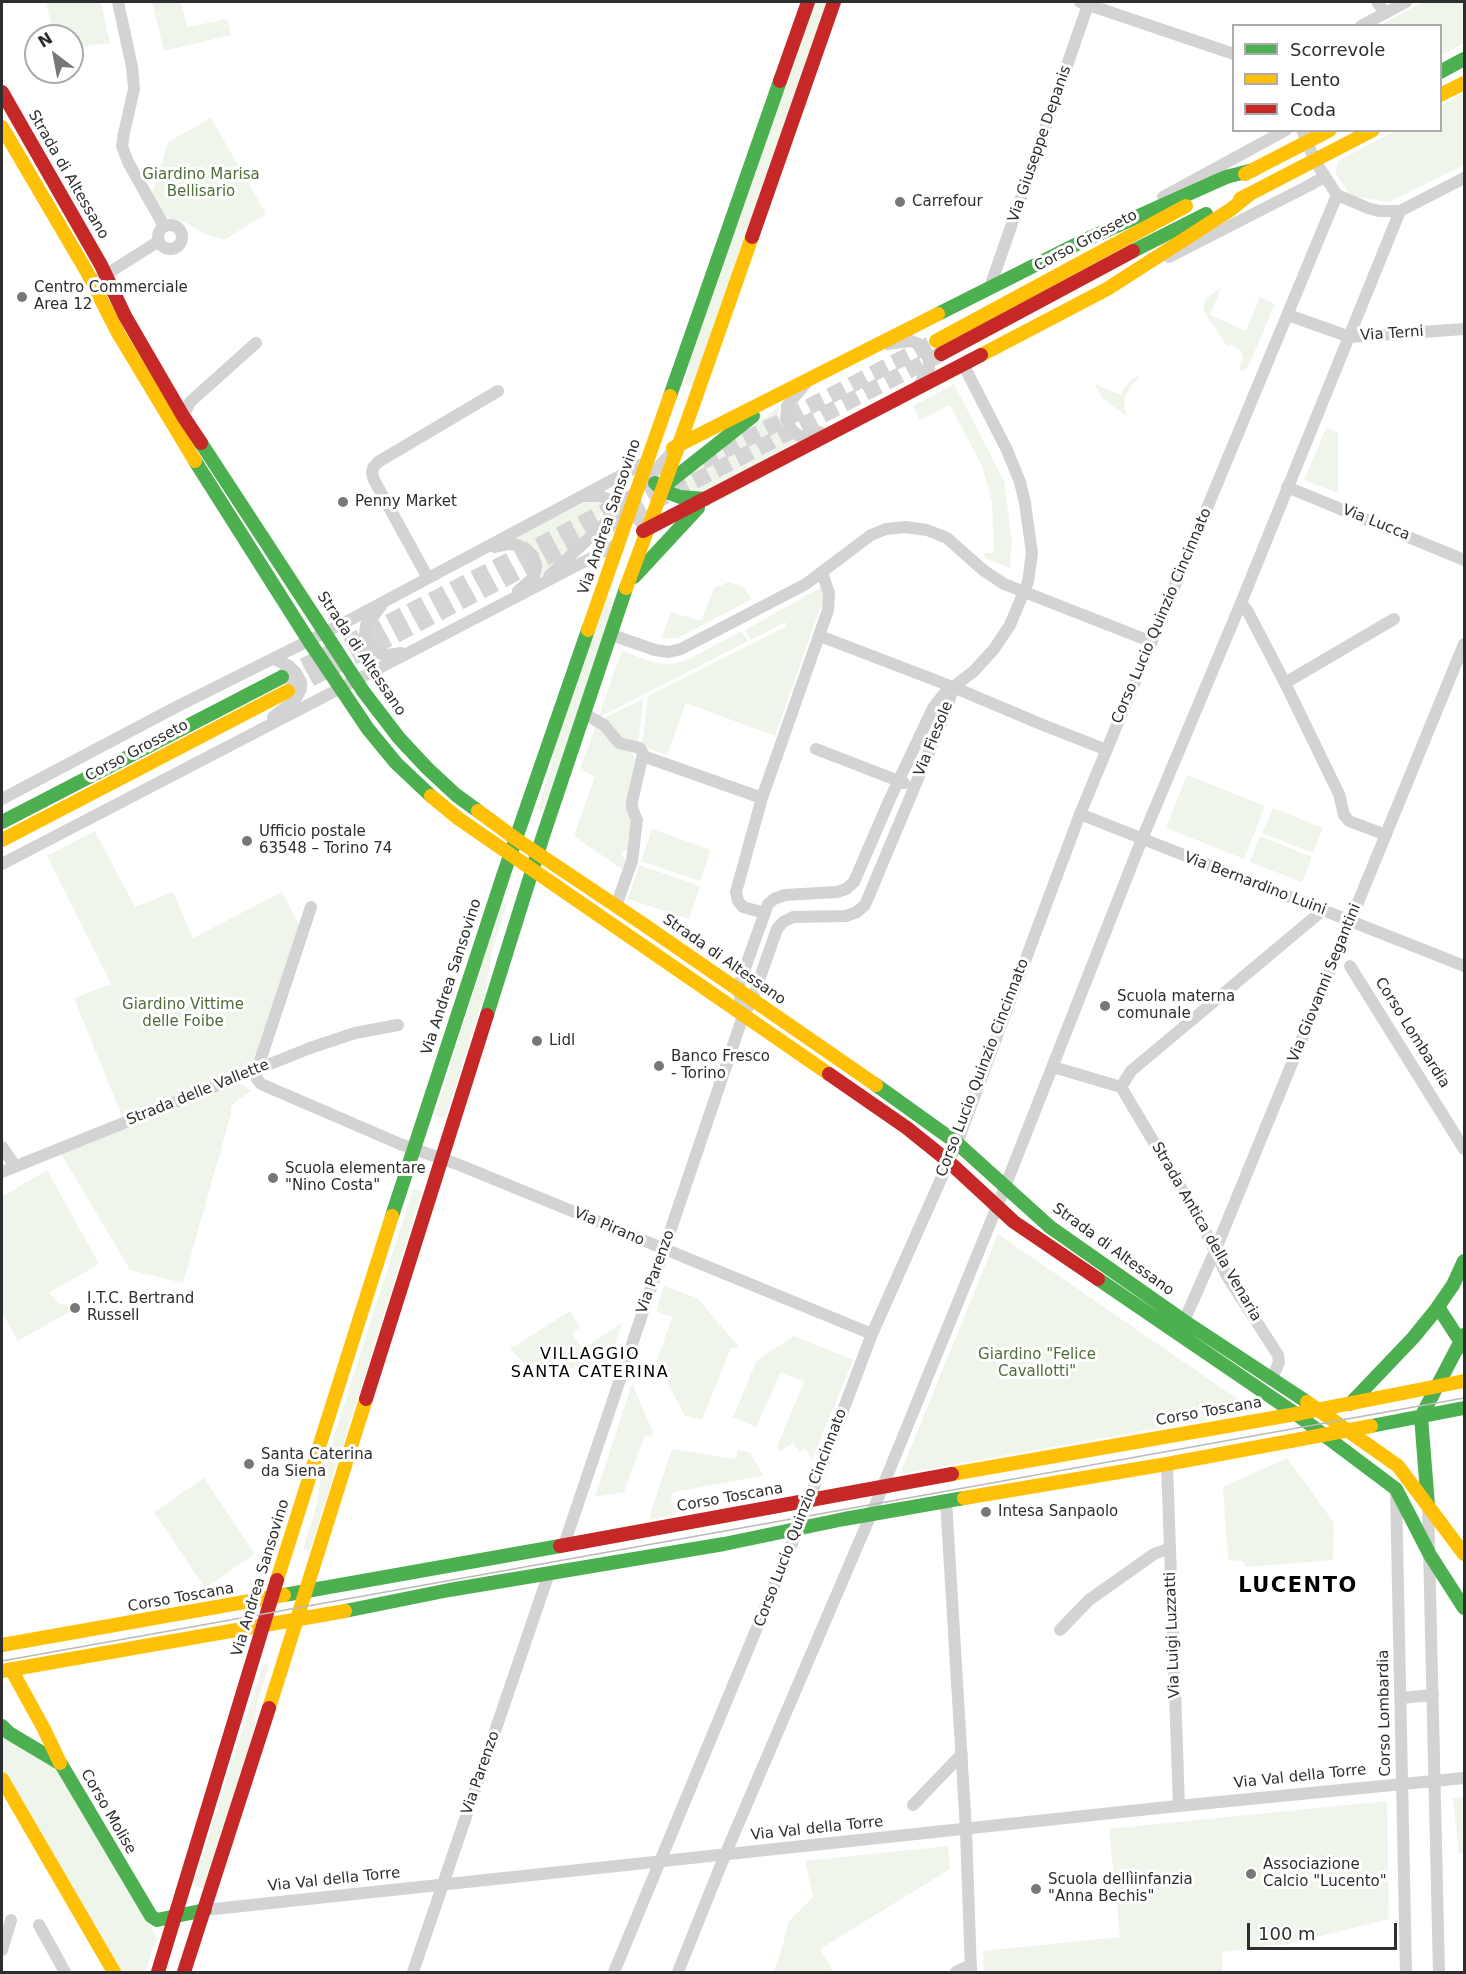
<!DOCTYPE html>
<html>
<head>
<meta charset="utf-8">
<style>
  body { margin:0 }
  #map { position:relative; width:1466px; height:1974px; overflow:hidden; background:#fff; font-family:"DejaVu Sans",sans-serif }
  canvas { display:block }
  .frame { position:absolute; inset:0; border:3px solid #2e2e2e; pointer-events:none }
  .legend { position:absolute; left:1232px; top:24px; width:210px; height:108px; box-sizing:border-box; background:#fff; border:2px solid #ababab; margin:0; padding:8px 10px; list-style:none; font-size:18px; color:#2e2e2e }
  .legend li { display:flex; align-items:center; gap:12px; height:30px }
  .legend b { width:30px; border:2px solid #ababab }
  .north { position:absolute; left:24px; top:24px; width:60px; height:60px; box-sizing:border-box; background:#fff; border:2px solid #ababab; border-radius:50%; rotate:328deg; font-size:16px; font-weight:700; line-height:24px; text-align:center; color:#2e2e2e }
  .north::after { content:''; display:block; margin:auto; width:21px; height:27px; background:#777; clip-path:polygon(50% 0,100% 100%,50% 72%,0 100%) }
  .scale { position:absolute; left:1247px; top:1923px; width:150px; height:27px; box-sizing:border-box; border:3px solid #2e2e2e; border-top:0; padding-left:8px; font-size:18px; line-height:21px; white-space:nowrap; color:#2e2e2e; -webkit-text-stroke:4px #fff; paint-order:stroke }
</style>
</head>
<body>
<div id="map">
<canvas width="1466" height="1974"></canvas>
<div class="frame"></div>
<ul class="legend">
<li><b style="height:8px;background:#4caf50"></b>Scorrevole</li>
<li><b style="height:8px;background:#ffc107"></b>Lento</li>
<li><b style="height:8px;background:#c62828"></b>Coda</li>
</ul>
<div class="north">N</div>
<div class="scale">100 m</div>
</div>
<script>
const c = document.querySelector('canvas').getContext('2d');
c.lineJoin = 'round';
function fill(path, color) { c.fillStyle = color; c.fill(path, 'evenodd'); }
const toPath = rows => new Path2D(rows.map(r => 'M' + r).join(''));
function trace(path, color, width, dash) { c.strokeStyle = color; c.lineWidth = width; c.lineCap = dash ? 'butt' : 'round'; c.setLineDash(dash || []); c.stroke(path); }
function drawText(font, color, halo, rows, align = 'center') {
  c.font = font + ' "DejaVu Sans",sans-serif'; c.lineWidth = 6; c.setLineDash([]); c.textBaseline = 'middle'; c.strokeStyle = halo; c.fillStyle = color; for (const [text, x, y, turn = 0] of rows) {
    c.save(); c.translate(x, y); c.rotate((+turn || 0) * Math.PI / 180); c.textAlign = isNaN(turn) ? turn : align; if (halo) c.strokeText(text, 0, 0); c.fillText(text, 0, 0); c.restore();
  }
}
fill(toPath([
  [46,2,101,2,110,43,72,48,72,36,67,36,65,28,53,31],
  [152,2,181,2,187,27,227,19,231,35,164,51],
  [814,2,827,2,692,387,685,384,690,356],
  [1422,2,1464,2,1464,43,1441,56,1440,26,1381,25],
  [1464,93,1464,165,1389,202,1351,196,1335,173,1338,161,1395,131,1440,130,1441,106],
  [211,118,266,214,224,240,207,235,184,222,165,217,152,194,168,142],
  [1222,286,1210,315,1246,331,1260,297,1275,304,1248,367,1242,371,1239,367,1243,360,1241,351,1232,345,1227,346,1207,317,1203,308,1205,300],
  [1138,375,1140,378,1132,384,1124,400,1125,410,1129,418,1102,398,1095,384,1121,395,1125,386,1126,387,1129,382],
  [954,384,1004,481,1012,542,1010,568,985,558,984,553,994,553,992,502,982,466,950,405,920,420,913,406],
  [780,406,778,415,780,423,787,434,797,441,708,493,688,493,681,489,686,475],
  [1326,428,1338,432,1338,493,1304,480],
  [596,501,604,504,598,522,539,578,530,545,524,541,514,538,583,503],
  [729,582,743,587,752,599,678,638,661,639,671,612,701,621,714,588],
  [823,586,824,597,821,606,775,736,686,703,667,755,642,746,648,696,787,626,785,622,751,640,745,630],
  [606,596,612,597,609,621,543,811,537,809,550,771,554,745],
  [742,631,748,641,598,718,622,650,643,659,658,663,672,664,687,660],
  [643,699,638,746,621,741,602,719],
  [596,724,631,751,636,762,636,768,628,792,633,829,628,838,628,849,622,852,622,855,628,866,626,872,574,836,595,776,580,770],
  [1187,775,1265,806,1244,859,1166,828],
  [1273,808,1323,828,1313,853,1262,833],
  [652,829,711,850,700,881,641,861],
  [95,831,135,907,173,892,193,938,282,892,299,924,255,1068,123,1119,74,998,111,984,47,856],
  [1260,836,1312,857,1302,882,1250,862],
  [639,865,700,886,689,919,628,899],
  [501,901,507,904,492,951,486,991,445,1119,435,1116],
  [239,1081,251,1091,235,1102,231,1108,231,1114,183,1283,130,1270,60,1152],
  [47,1170,99,1264,49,1293,60,1304,79,1306,18,1341,2,1313,2,1197],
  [413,1189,422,1192,310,1551,303,1549,316,1507,321,1477],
  [998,1234,1255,1411,900,1474],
  [664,1286,697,1298,739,1347,731,1348,702,1420,685,1416,661,1371,653,1372,672,1317,656,1311],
  [570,1311,580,1327,572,1334,582,1349,622,1323,609,1361,536,1375,510,1349],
  [794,1336,853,1360,812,1460,805,1448,799,1452,793,1443,780,1451,777,1447,804,1382,781,1372,756,1427,733,1417,757,1360],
  [632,1383,653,1432,652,1437,645,1435,624,1492,595,1497],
  [672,1449,736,1459,738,1450,750,1453,764,1476,673,1492,671,1499,677,1514,650,1520,651,1511],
  [1287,1458,1334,1523,1333,1560,1246,1567,1242,1561,1228,1560,1223,1487],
  [204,1478,255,1554,205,1588,154,1512],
  [263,1664,269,1665,256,1707,255,1727,205,1889,193,1886],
  [2,1735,57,1766,157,1937,145,1972,121,1972,2,1767],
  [1464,1797,1464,1853,1459,1854,1453,1798],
  [1387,1801,1389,1919,1289,1944,1222,1952,1223,1972,984,1972,983,1951,1120,1937,1109,1829],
  [948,1846,950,1869,820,1949,834,1972,773,1972,780,1955,789,1921,813,1897,805,1861]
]), '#f0f5eb');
trace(toPath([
  [702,462,936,341],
  [282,677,668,479],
  [289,690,941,354]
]), '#d5d5d5', 16, [16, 8]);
trace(toPath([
  [118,2,132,67,134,89,124,133,122,146,128,162,164,226],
  [1080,2,1234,54],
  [1377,2,1385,13],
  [1361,26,1406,2],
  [1302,130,1315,161,1337,195,1368,208,1379,211,1400,211,1464,178],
  [1163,197,1286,130],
  '158 237a12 12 0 1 1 24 0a12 12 0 1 1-24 0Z',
  [1169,257,1310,185,1324,177],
  [99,279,159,241],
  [990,287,1089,2],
  [1288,315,1350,337,1464,329],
  [887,344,911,341,919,344,924,349,929,360,929,368,918,387],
  [806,383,787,406,786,419,792,430,799,436,807,436,820,432],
  [179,420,183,416,190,402,256,343],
  [1287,487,1464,560],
  [583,496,600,496,613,501,636,517,647,529],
  [495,547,508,544,518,545,526,549,533,556,536,565,535,572,533,578,518,591],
  [549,576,622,507,672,452],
  [428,578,374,480,372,473,373,468,378,462,498,391],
  [1241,603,1247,610,1285,683,1339,794,1344,815,1349,821,1386,835],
  [381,606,366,625,365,634,367,642,372,650,377,653,388,655,401,653],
  [612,635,655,650,669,652,681,649,806,584,871,535,886,529,905,527,927,530,947,538,983,570,1004,584,1152,642],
  [820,636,953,687,1043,725,1107,750],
  [1285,683,1394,619],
  [585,714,604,725,619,743,640,748,643,754,632,802,632,808,637,820,632,861,616,906],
  [273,717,295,700,301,689,301,682,296,673,289,666,274,659],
  [816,749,904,783],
  [643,756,762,798],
  [2,799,176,707,344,623,646,462],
  [1080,814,1464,966],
  [2,864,618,544],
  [311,907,257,1070,257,1079,261,1084,400,1144,457,1164,872,1334],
  [765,913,743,907,738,901,736,892,762,798,828,610,829,593,822,573],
  [1350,966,1464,1149],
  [743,1016,739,991,740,982,768,904,774,899,785,895,837,892,846,889,854,882,889,801,933,708,944,694,974,671,994,649,1010,625,1028,582,1032,553,1025,503,1020,482,1007,450,963,364],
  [1053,1067,1121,1087],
  [2,1147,15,1166],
  [2,1172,310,1048,355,1033,398,1025],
  [1184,1321,1215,1251,1464,644],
  [1272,1379,1279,1362,1278,1355,1227,1276,1200,1220,1121,1087,1131,1071,1323,910],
  [1167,1464,1179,1806],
  [1396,1491,1406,1972],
  [946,1501,966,1830,971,1972],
  [1428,1506,1439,1972],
  [564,1545,743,1016,752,1000,777,929,783,922,793,917,846,916,857,912,865,905,946,712,953,687],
  [1060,1630,1089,1600,1154,1554,1170,1548],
  [1401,1698,1433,1695],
  [913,1805,962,1754],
  [205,1910,1168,1807,1464,1778],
  [39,1925,65,1972],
  [2,1950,11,1920],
  [413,1972,549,1573],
  [614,1972,798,1529,872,1334,957,1143,1080,814,1337,195],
  [678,1972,725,1855,878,1498,1005,1187,1142,839,1241,603,1400,211],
  [956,1972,971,1965]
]), '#d3d3d3', 12);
trace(toPath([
  [1440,72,1464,59],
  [1133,251,1206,214],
  [938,314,1083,241,1226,177,1253,170],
  [670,396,780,81],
  [201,443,363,691,399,738,427,768,456,795,478,811],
  [195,461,309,641,368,729,396,763,431,796],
  [655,483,664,491,680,497,705,499],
  [663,487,753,416],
  [634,577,698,508],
  [2,822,282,677],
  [487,1015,542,839,626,588],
  [876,1085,957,1143,1050,1227,1184,1321,1307,1402],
  [392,1216,504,873,588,630],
  [1098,1279,1296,1414,1396,1489,1430,1555,1464,1608],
  [1438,1307,1464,1347],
  [1350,1404,1413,1338,1435,1311,1453,1285,1464,1261],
  [1371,1426,1464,1408],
  [1428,1505,1421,1417,1464,1335],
  [284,1595,560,1546],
  [345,1611,449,1590,724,1544,844,1519,964,1498],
  [2,1726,9,1733,61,1764,151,1916,157,1920,205,1910]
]), '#4caf50', 14);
trace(toPath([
  [1440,95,1464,83],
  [2,127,87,272,118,333,195,461],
  [1245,174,1330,130],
  [1240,199,1373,130],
  [936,341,1186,206],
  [981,355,1107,289,1230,210,1250,194],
  [673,448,938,314],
  [626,588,686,425,752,237],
  [588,630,670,396],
  [431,796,459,819,829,1074],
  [478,811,516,839,643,924,876,1085],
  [2,840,288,691],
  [1307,1402,1398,1466,1464,1554],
  [952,1474,1296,1414,1464,1381],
  [964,1498,1167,1464,1371,1426],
  [277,1580,392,1216],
  [2,1645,284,1595],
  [11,1669,44,1729,60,1763],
  [2,1671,345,1611],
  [269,1708,366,1399],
  [2,1779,114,1972]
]), '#ffc107', 14);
trace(toPath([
  [780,81,808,2],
  [2,92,101,265,125,316,183,416,201,443],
  [752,237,834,2],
  [941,354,1133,251],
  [643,531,981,355],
  [829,1074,907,1128,948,1161,1014,1222,1098,1279],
  [366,1399,487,1015],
  [560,1546,952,1474],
  [158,1972,277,1580],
  [184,1972,269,1708]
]), '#c62828', 14);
trace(toPath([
  [2,1661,1464,1398]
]), '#bababa', 1.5);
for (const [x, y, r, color] of [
  [900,202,6,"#777"],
  [22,297,6,"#777"],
  [343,502,6,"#777"],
  [247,841,6,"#777"],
  [1105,1006,6,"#777"],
  [537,1041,6,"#777"],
  [659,1066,6,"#777"],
  [273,1178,6,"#777"],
  [75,1308,6,"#777"],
  [249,1464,6,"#777"],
  [986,1512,6,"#777"],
  [1251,1874,6,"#777"],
  [1036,1889,6,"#777"]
]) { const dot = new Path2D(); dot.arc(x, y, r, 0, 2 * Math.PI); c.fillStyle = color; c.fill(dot); trace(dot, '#fff', 2); }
drawText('15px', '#2e2e2e', '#fff', [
  ["Via Giuseppe Depanis",1040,144,-71],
  ["Strada di Altessano",68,175,60],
  ["Corso Grosseto",1086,241,-28],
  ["Via Terni",1392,334,-4],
  ["Via Andrea Sansovino",610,517,-71],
  ["Via Lucca",1376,523,22],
  ["Corso Lucio Quinzio Cincinnato",1162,616,-67],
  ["Strada di Altessano",361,654,56],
  ["Via Fiesole",934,739,-68],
  ["Corso Grosseto",137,751,-28],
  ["Via Bernardino Luini",1255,884,21],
  ["Strada di Altessano",724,960,35],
  ["Via Andrea Sansovino",452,977,-72],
  ["Via Giovanni Segantini",1325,983,-68],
  ["Corso Lombardia",1412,1033,58],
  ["Corso Lucio Quinzio Cincinnato",983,1068,-69],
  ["Strada delle Vallette",198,1093,-22],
  ["Via Pirano",609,1227,23],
  ["Strada Antica della Venaria",1206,1232,60],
  ["Strada di Altessano",1113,1250,36],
  ["Via Parenzo",656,1272,-71],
  ["Corso Toscana",1209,1412,-10],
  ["Corso Toscana",730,1498,-10],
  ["Corso Lucio Quinzio Cincinnato",801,1518,-69],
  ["Via Andrea Sansovino",261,1578,-73],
  ["Corso Toscana",181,1598,-10],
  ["Via Luigi Luzzatti",1173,1635,-92],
  ["Corso Lombardia",1385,1713,-91],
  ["Via Parenzo",481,1773,-71],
  ["Via Val della Torre",1300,1777,-6],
  ["Corso Molise",108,1812,60],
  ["Via Val della Torre",817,1829,-6],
  ["Via Val della Torre",334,1880,-6]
]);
drawText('15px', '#4f6c39', '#fff', [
  ["Giardino Marisa",201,175],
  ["Bellisario",201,192],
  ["Giardino Vittime",183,1005],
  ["delle Foibe",183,1022],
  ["Giardino \"Felice",1037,1355],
  ["Cavallotti\"",1037,1372]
]);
drawText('15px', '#2e2e2e', '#fff', [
  ["Carrefour",912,202],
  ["Centro Commerciale",34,288],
  ["Area 12",34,305],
  ["Penny Market",355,502],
  ["Ufficio postale",259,832],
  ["63548 – Torino 74",259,849],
  ["Scuola materna",1117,997],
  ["comunale",1117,1014],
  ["Lidl",549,1041],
  ["Banco Fresco",671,1057],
  ["- Torino",671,1074],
  ["Scuola elementare",285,1169],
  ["\"Nino Costa\"",285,1186],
  ["I.T.C. Bertrand",87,1299],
  ["Russell",87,1316],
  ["Santa Caterina",261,1455],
  ["da Siena",261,1472],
  ["Intesa Sanpaolo",998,1512],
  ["Associazione",1263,1865],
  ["Calcio \"Lucento\"",1263,1882],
  ["Scuola dellìinfanzia",1048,1880],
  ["\"Anna Bechis\"",1048,1897]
], 'left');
c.letterSpacing = '1.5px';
drawText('16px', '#000', '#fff', [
  ["VILLAGGIO",590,1355],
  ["SANTA CATERINA",590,1373]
]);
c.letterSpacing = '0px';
c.letterSpacing = '1.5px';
drawText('bold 21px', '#000', '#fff', [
  ["LUCENTO",1298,1587]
]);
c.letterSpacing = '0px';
</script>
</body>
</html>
